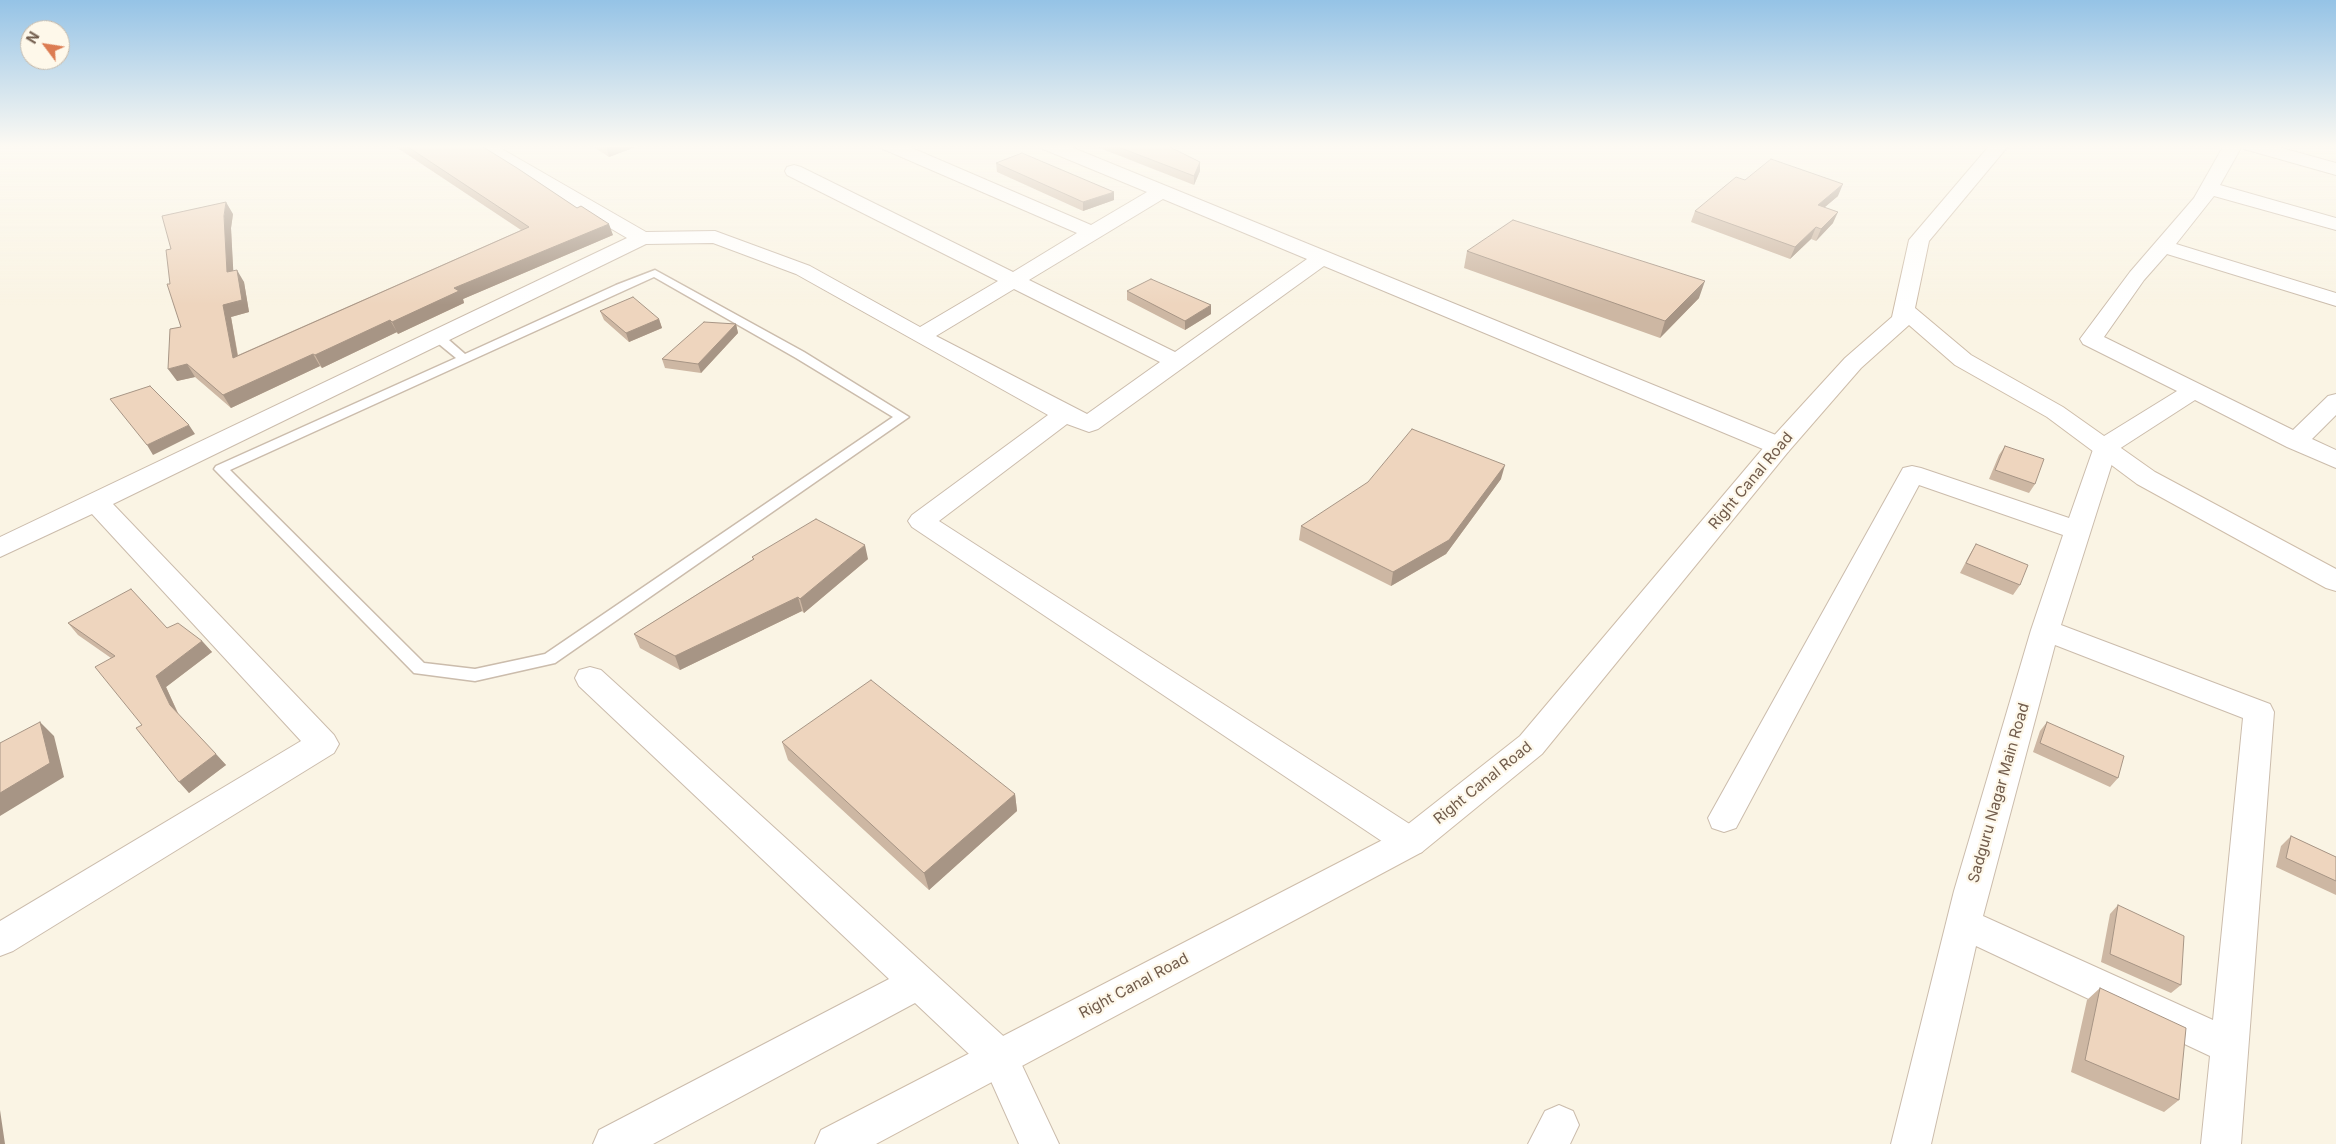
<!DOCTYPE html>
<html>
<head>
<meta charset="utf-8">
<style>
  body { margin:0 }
  #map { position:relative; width:2336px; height:1144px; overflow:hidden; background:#faf4e4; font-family:Inter,sans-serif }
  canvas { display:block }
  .north { position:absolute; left:20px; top:20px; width:50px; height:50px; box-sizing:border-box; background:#fef8ea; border:1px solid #c6baab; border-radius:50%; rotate:301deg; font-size:14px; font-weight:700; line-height:20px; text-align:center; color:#715c4c }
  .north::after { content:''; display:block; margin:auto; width:18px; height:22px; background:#dc7c52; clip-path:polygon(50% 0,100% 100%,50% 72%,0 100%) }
</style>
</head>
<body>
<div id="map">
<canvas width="2336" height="1144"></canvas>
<div class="north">N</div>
</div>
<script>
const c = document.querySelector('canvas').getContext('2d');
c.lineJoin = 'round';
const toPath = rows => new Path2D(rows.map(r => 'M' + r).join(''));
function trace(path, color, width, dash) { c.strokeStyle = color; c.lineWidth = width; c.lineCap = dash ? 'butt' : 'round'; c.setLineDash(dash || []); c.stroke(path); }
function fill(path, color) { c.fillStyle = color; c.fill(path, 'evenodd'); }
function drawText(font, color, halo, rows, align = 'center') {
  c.font = font + ' Inter,sans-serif'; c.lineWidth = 4.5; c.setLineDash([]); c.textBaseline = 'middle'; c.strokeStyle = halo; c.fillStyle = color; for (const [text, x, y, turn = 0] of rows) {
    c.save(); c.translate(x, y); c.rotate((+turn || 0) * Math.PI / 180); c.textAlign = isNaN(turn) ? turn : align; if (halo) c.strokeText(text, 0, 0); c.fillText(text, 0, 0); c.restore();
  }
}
const lane = toPath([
  [655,270,804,352,909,417,555,663,475,681,414,673,214,469,216,466,456,358,434,340,432,337,434,334,442,334,465,354,616,285,655,270],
  [654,277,796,358,893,417,545,654,475,669,424,663,230,470,654,277]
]);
const street = toPath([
  [472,145,495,145,646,232,715,231,810,266,920,327,998,281,787,175,785,171,787,167,794,165,801,167,1013,272,1077,233,883,149,880,145,905,145,1091,225,1147,192,1043,149,1040,145,1066,145,1788,440,1791,446,1788,452,1779,454,1770,452,1324,266,1098,429,1089,432,1067,424,939,521,1422,832,1427,842,1422,852,1410,856,1398,852,912,527,908,521,912,515,1048,415,796,274,713,243,646,244,113,504,334,735,339,744,334,753,13,951,0,956,0,921,301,741,92,514,0,557,0,537,627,238,475,149,472,145],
  [1163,199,1307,259,1175,352,1029,280,1163,199],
  [1014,289,1160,362,1087,414,936,336,1014,289],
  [2224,145,2271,145,2336,163,2336,175,2244,149,2242,146,2220,185,2336,218,2336,230,2214,196,2176,244,2336,293,2336,306,2167,254,2144,280,2104,337,2293,430,2328,396,2336,394,2336,415,2312,439,2336,450,2336,468,2287,447,2195,400,2116,451,2061,625,2270,704,2274,712,2241,1144,2201,1144,2210,1056,1976,946,1931,1144,1891,1144,1954,891,2031,630,2063,535,1919,485,1736,828,1724,832,1712,828,1708,818,1903,468,1912,466,1921,468,2069,518,2096,441,2177,391,2083,344,2080,339,2130,272,2194,198,2224,145],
  [2055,645,2243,718,2213,1020,1983,916,2055,645],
  [590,667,601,670,1012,1044,1059,1144,1019,1144,986,1070,915,1003,653,1144,593,1144,599,1130,889,979,579,686,575,678,579,670,590,667],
  [1559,1105,1573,1111,1579,1125,1570,1144,1528,1144,1545,1111,1559,1105]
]);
const secondary = toPath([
  [1990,145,2009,145,1929,241,1915,308,1971,355,2063,407,2155,472,2336,569,2336,591,2326,588,2137,484,2047,417,1955,365,1909,325,1861,368,1788,452,1542,754,1422,852,876,1144,815,1144,821,1130,1398,832,1520,736,1770,440,1845,358,1892,317,1909,240,1990,145]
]);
trace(lane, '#cbbcac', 3);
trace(street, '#cbbcac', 2);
trace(secondary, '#cebdaa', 2);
fill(lane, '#fff');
fill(street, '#fff');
fill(secondary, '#fff');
fill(toPath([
  [393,145,480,145,613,235,463,299,464,303,398,334,397,332,322,368,320,366,231,408,195,377,177,381,181,327,170,284,171,249,233,214,231,228,233,271,244,282,249,312,231,317,238,355,521,230],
  [591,145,641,145,609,157],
  [1092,145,1168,145,1167,146,1200,162,1200,171,1194,185],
  [996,163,1114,200,1083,211,997,172],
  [1838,196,1825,207,1833,223,1816,241,1811,239,1790,259,1691,222,1695,211],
  [1467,251,1699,298,1660,338,1464,268],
  [1127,291,1211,314,1185,330,1127,300],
  [600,311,659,319,662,328,629,342,604,320],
  [736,324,738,333,701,373,665,368,662,359],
  [2005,446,2035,484,2029,493,1989,479,1999,455],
  [1501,479,1446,554,1391,586,1299,540,1301,526],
  [1976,544,2020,585,2013,595,1960,573,1970,554],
  [752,557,868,559,804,613,802,611,680,670,640,648,634,634,753,559],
  [68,623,167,628,202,641,212,652,166,687,179,715,226,765,189,793,142,725,111,658,78,635],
  [2047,722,2118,778,2110,787,2033,752,2040,731],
  [782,742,1015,794,1017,811,929,890,788,760],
  [2291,836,2336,857,2336,895,2276,867,2281,846],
  [2118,905,2181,985,2171,993,2101,962,2110,914],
  [2100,988,2179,1100,2164,1112,2071,1072,2087,1000]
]), '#cdb7a3');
fill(toPath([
  [606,145,641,145,609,157],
  [1200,162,1200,171,1194,185,1194,176],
  [1843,184,1838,196,1813,217,1818,205],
  [1114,192,1114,200,1083,211,1083,202],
  [226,202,233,214,231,228,234,284,227,272,224,216],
  [1838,212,1833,223,1816,241,1821,229],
  [609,224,613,235,463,299,464,303,398,334,392,322,454,288],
  [1816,227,1811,239,1790,259,1795,247],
  [237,270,244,282,249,312,231,317,240,370,233,358,223,305],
  [1705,281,1699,298,1660,338,1665,321],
  [1211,305,1211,314,1185,330,1185,321],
  [659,319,662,328,629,342,626,333],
  [390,320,397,332,322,368,315,355],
  [736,324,738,333,701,373,698,364],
  [313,354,320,366,231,408,223,395],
  [187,364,195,377,177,381,168,369],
  [189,425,195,434,153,455,147,445],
  [1505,465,1501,479,1446,554,1391,586,1393,572],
  [865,545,868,559,804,613,800,599],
  [798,597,802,611,680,670,675,656],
  [202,641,212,652,166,687,179,716,170,705,156,676],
  [40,722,54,736,64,777,0,816,0,793],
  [216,754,226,765,189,793,179,782],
  [1015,794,1017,811,929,890,924,873],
  [0,1110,5,1144,0,1144]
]), '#a79585');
const building = toPath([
  [405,145,480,145,517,168,577,208,581,206,609,224,454,288,459,291,392,322,390,320,315,355,313,354,223,395,187,364,168,369,170,329,181,327,167,284,170,284,166,250,171,249,162,216,226,202,224,216,227,272,237,270,242,300,223,305,233,358,529,227,405,145],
  [1113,145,1166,145,1200,162,1194,176,1113,145],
  [1022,153,1114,192,1083,202,996,163,1022,153],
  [1771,159,1843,184,1818,205,1838,212,1821,229,1816,227,1795,247,1695,211,1736,177,1745,180,1771,159],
  [1513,220,1705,281,1665,321,1467,251,1513,220],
  [1151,279,1211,305,1185,321,1127,291,1151,279],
  [633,297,659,319,626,333,600,311,633,297],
  [704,322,736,324,698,364,662,359,704,322],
  [150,386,189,425,147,445,110,399,150,386],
  [1412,429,1505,465,1449,540,1393,572,1301,526,1368,482,1412,429],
  [2005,446,2044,459,2035,484,1995,470,2005,446],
  [816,519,865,545,800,599,798,597,675,656,634,634,754,559,752,557,816,519],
  [1976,544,2028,565,2020,585,1966,563,1976,544],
  [131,589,167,628,178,623,202,641,156,676,170,705,216,754,179,782,136,728,142,725,95,667,115,656,68,623,131,589],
  [871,680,1015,794,924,873,782,742,871,680],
  [40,722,50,763,0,793,0,743,40,722],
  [2047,722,2124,756,2118,778,2040,743,2047,722],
  [2291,836,2336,857,2336,881,2286,858,2291,836],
  [2118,905,2184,936,2181,985,2110,954,2118,905],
  [2100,988,2186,1028,2179,1100,2085,1060,2100,988]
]);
fill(building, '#eed5be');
trace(building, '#a79585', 1);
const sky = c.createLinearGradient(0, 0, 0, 305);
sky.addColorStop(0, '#95c3e6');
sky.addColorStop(0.48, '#fdfaf3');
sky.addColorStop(1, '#fdfaf300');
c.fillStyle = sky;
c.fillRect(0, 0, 2336, 305);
drawText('15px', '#715c4c', '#fef8ea', [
  ["Right Canal Road",1751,481,-50],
  ["Right Canal Road",1483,783,-39],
  ["Sadguru Nagar Main Road",1999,793,-74],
  ["Right Canal Road",1134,986,-28]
]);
</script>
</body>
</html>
